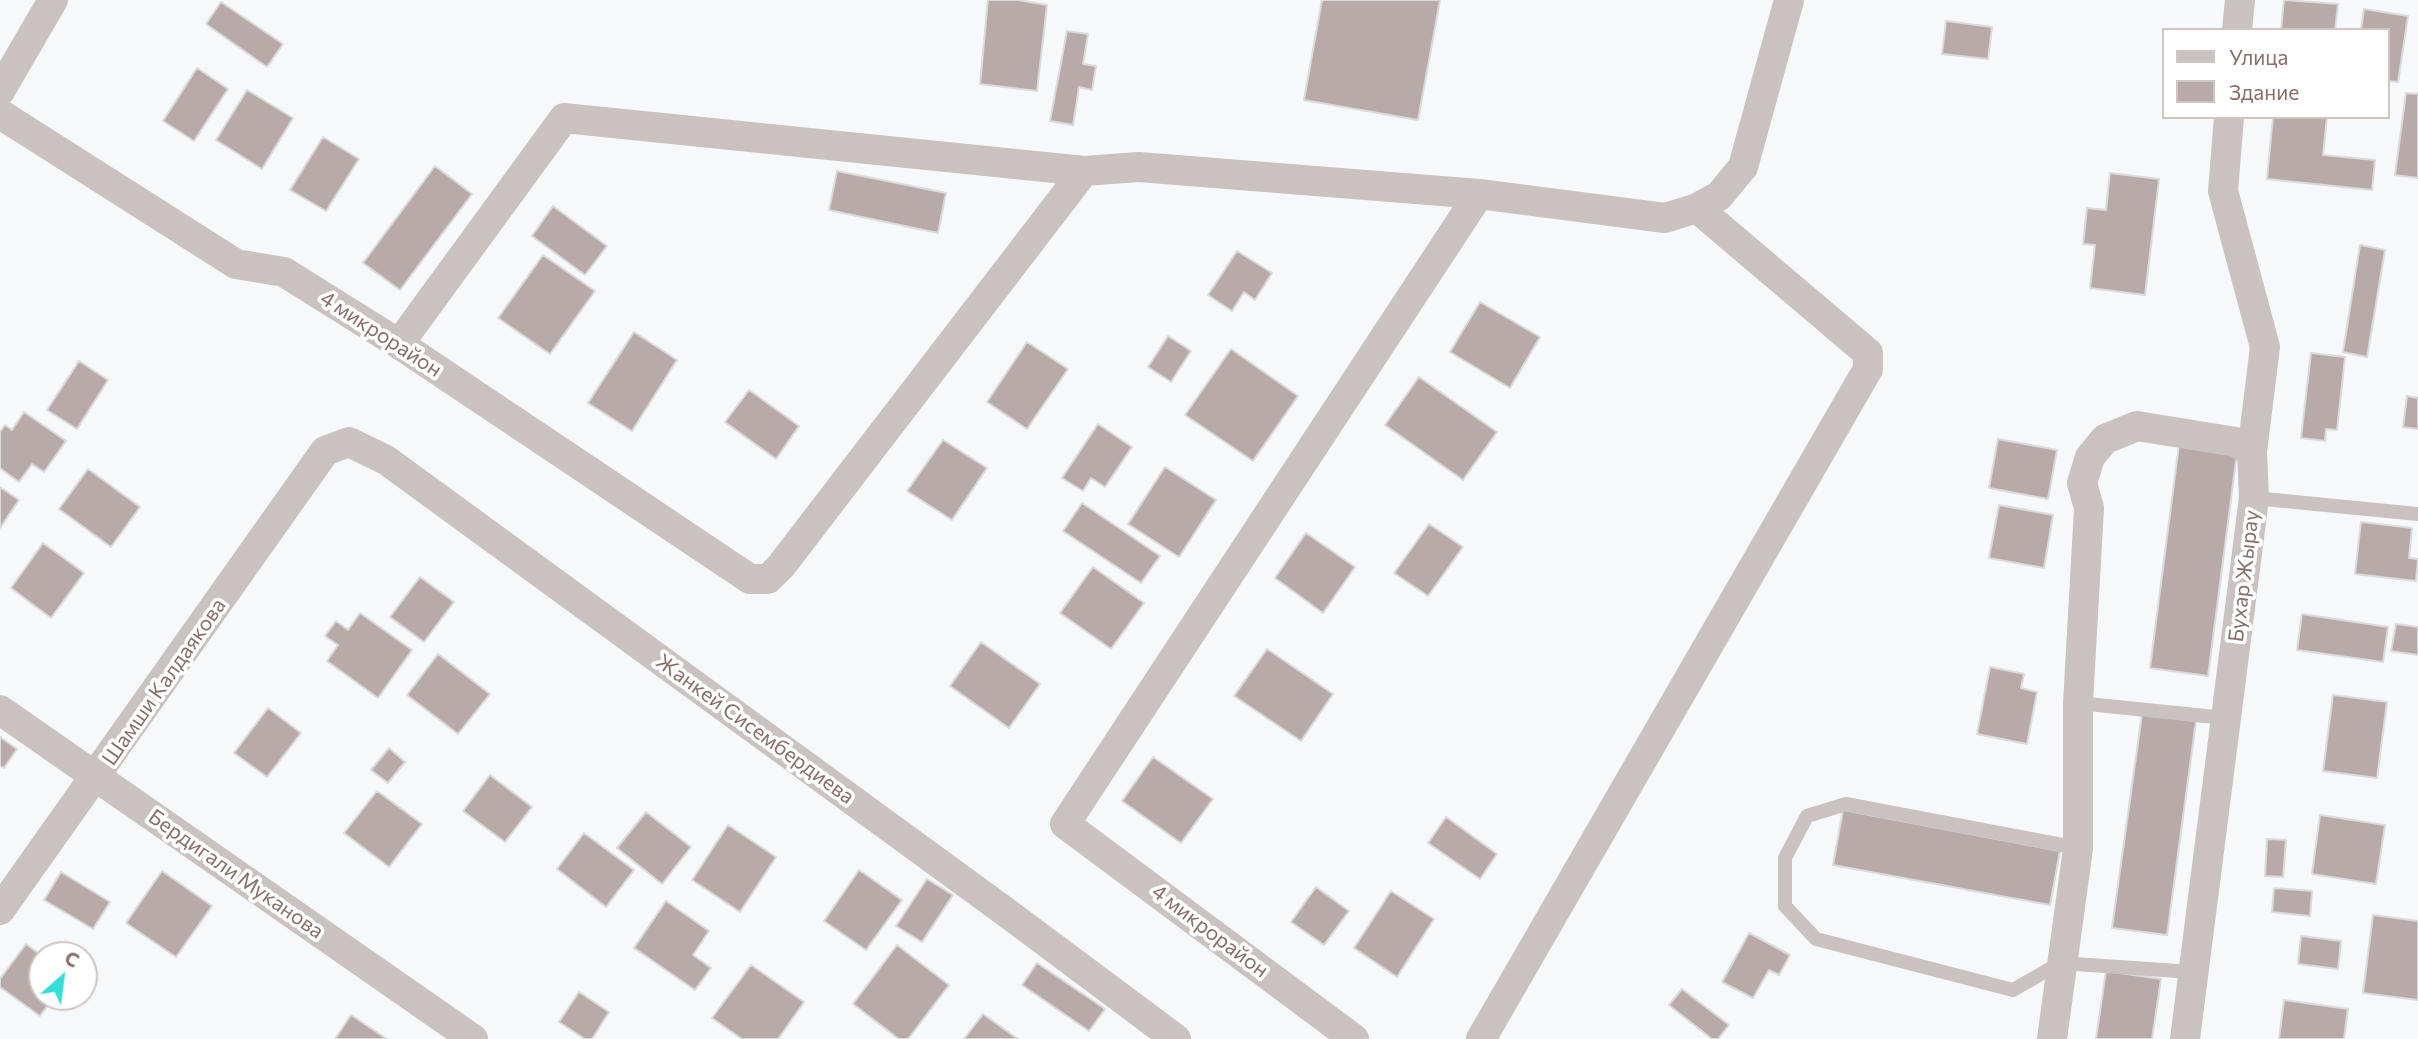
<!DOCTYPE html>
<html>
<head>
<meta charset="utf-8">
<style>
  body { margin:0 }
  #map { position:relative; width:2418px; height:1039px; overflow:hidden; background:#f7f8f9; font-family:Commissioner,sans-serif }
  canvas { display:block }
  .legend { position:absolute; left:2162px; top:28px; width:228px; height:91px; box-sizing:border-box; background:#fff; border:2px solid #cfc5c3; margin:0; padding:9px 12px; list-style:none; font-size:21px; color:#876f6a }
  .legend li { display:flex; align-items:center; gap:14px; height:35px }
  .legend b { width:35px; border:2px solid #cfc5c3 }
  .north { position:absolute; left:28px; top:941px; width:70px; height:70px; box-sizing:border-box; background:#fff; border:2px solid #cfc5c3; border-radius:50%; rotate:28deg; font-size:19px; font-weight:700; line-height:28px; text-align:center; color:#876f6a }
  .north::after { content:''; display:block; margin:auto; width:24px; height:32px; background:#33ded9; clip-path:polygon(50% 0,100% 100%,50% 72%,0 100%) }
</style>
</head>
<body>
<div id="map">
<canvas width="2418" height="1039"></canvas>
<ul class="legend">
<li><b style="height:9px;background:#c9c2c0"></b>Улица</li>
<li><b style="height:19px;background:#b7aaa8"></b>Здание</li>
</ul>
<div class="north">С</div>
</div>
<script>
const c = document.querySelector('canvas').getContext('2d');
c.lineJoin = 'round';
function fill(path, color) { c.fillStyle = color; c.fill(path, 'evenodd'); }
const toPath = rows => new Path2D(rows.map(r => 'M' + r).join(''));
function trace(path, color, width, dash) { c.strokeStyle = color; c.lineWidth = width; c.lineCap = dash ? 'butt' : 'round'; c.setLineDash(dash || []); c.stroke(path); }
function drawText(font, color, halo, rows, align = 'center') {
  c.font = font + ' Commissioner,sans-serif'; c.lineWidth = 7; c.setLineDash([]); c.textBaseline = 'middle'; c.strokeStyle = halo; c.fillStyle = color; for (const [text, x, y, turn = 0] of rows) {
    c.save(); c.translate(x, y); c.rotate((+turn || 0) * Math.PI / 180); c.textAlign = isNaN(turn) ? turn : align; if (halo) c.strokeText(text, 0, 0); c.fillText(text, 0, 0); c.restore();
  }
}
const building = toPath([
  [988,0,1018,0,1047,5,1037,91,980,84,988,0],
  [1322,0,1440,0,1418,120,1304,100,1322,0],
  [2284,0,2338,4,2335,30,2281,30,2284,0],
  [221,2,283,44,267,67,206,24,221,2],
  [2364,9,2408,16,2398,82,2388,81,2388,30,2361,30,2364,9],
  [1946,21,1992,27,1988,59,1942,54,1946,21],
  [1067,31,1088,34,1083,64,1096,66,1092,90,1079,87,1073,125,1050,121,1067,31],
  [197,68,228,89,194,141,163,121,197,68],
  [247,90,293,118,262,169,216,140,247,90],
  [2418,92,2418,178,2395,175,2406,93,2418,94,2418,92],
  [2273,117,2327,117,2323,155,2375,160,2372,190,2267,179,2273,117],
  [323,137,359,159,326,211,290,190,323,137],
  [435,166,472,194,400,290,363,263,435,166],
  [837,171,946,193,938,233,829,210,837,171],
  [2110,173,2159,179,2145,295,2090,288,2095,245,2083,244,2087,208,2106,210,2110,173],
  [553,206,607,246,585,275,532,236,553,206],
  [2360,245,2385,250,2367,357,2343,352,2360,245],
  [1237,251,1272,273,1255,300,1244,292,1232,311,1208,295,1237,251],
  [543,255,595,291,550,354,498,318,543,255],
  [1480,302,1540,337,1510,388,1450,352,1480,302],
  [634,332,677,360,632,431,588,403,634,332],
  [1168,336,1191,351,1171,382,1148,367,1168,336],
  [1027,342,1068,369,1027,429,987,402,1027,342],
  [1231,349,1298,396,1253,461,1185,415,1231,349],
  [2311,353,2345,357,2337,430,2326,429,2325,441,2301,438,2311,353],
  [79,361,108,380,77,429,47,410,79,361],
  [1419,377,1497,432,1463,480,1385,425,1419,377],
  [749,390,799,426,776,459,725,422,749,390],
  [2407,396,2418,398,2418,429,2403,427,2407,396],
  [24,412,66,441,44,472,32,464,19,482,0,468,0,432,5,425,12,430,24,412],
  [1098,424,1132,447,1105,487,1091,478,1083,491,1062,478,1098,424],
  [1998,439,2057,450,2048,499,1989,488,1998,439],
  [943,440,987,468,952,520,907,491,943,440],
  [2179,445,2237,453,2208,676,2150,668,2179,445],
  [1165,467,1216,500,1179,557,1128,524,1165,467],
  [88,469,140,507,111,547,59,509,88,469],
  [0,487,19,500,0,528,0,487],
  [1082,503,1160,556,1141,583,1063,531,1082,503],
  [1999,505,2053,515,2044,568,1989,558,1999,505],
  [2361,522,2412,528,2409,558,2418,559,2416,581,2355,574,2361,522],
  [1429,524,1463,547,1428,596,1394,573,1429,524],
  [1306,533,1355,567,1323,613,1275,578,1306,533],
  [43,543,84,573,51,618,11,588,43,543],
  [1093,567,1144,603,1111,649,1060,613,1093,567],
  [420,577,454,602,424,642,390,617,420,577],
  [360,613,412,650,378,698,327,661,338,645,325,636,336,621,348,630,360,613],
  [2302,614,2388,627,2383,662,2297,650,2302,614],
  [2396,624,2418,627,2418,655,2391,651,2396,624],
  [981,642,1040,684,1009,728,950,686,981,642],
  [1267,649,1333,694,1301,741,1234,696,1267,649],
  [438,654,490,694,458,734,407,695,438,654],
  [1990,667,2024,674,2021,688,2037,692,2027,744,1977,734,1990,667],
  [2333,695,2387,702,2377,778,2323,771,2333,695],
  [268,708,301,733,267,777,234,753,268,708],
  [2142,714,2196,721,2167,935,2112,928,2142,714],
  [0,737,17,749,4,768,0,766,0,737],
  [389,748,405,762,388,783,371,770,389,748],
  [1153,757,1213,799,1181,843,1122,801,1153,757],
  [490,775,532,807,505,842,463,811,490,775],
  [377,791,422,824,389,867,344,833,377,791],
  [1843,810,2060,851,2050,905,1833,865,1843,810],
  [646,812,691,847,662,884,617,848,646,812],
  [2320,815,2385,825,2376,884,2312,874,2320,815],
  [1446,817,1497,854,1480,879,1428,843,1446,817],
  [728,825,776,857,740,912,692,880,728,825],
  [584,833,634,870,606,907,557,869,584,833],
  [2267,839,2286,840,2283,877,2265,876,2267,839],
  [859,870,902,900,866,950,824,921,859,870],
  [162,871,212,906,176,957,126,923,162,871],
  [61,872,110,902,93,929,44,900,61,872],
  [927,879,953,895,922,942,896,926,927,879],
  [1316,887,1349,911,1324,945,1291,922,1316,887],
  [2274,888,2312,891,2310,916,2272,912,2274,888],
  [1391,891,1434,919,1397,977,1354,948,1391,891],
  [666,901,709,931,693,955,711,968,695,990,634,948,666,901],
  [2373,915,2418,921,2418,1000,2363,993,2373,915],
  [1749,933,1790,955,1779,975,1769,970,1753,998,1722,982,1749,933],
  [2301,936,2341,941,2338,969,2298,964,2301,936],
  [26,944,42,956,42,997,54,997,40,1016,0,987,0,979,26,944],
  [897,945,949,985,908,1039,899,1039,853,1004,897,945],
  [1037,963,1105,1009,1089,1031,1022,985,1037,963],
  [751,965,804,1002,778,1039,742,1039,712,1018,751,965],
  [2106,971,2161,979,2152,1039,2096,1039,2106,971],
  [1682,989,1729,1025,1718,1039,1712,1039,1669,1005,1682,989],
  [579,992,609,1012,592,1039,585,1039,559,1022,579,992],
  [2284,1000,2348,1009,2344,1039,2279,1039,2284,1000],
  [983,1014,1018,1039,964,1039,983,1014],
  [351,1015,387,1039,335,1039,351,1015]
]);
fill(building, '#b7aaa8');
trace(building, '#dadadb', 2);
trace(toPath([
  [2254,498,2418,514],
  [2078,703,2225,718],
  [2078,848,1846,804,1807,816,1785,858,1785,906,1816,939,2013,990,2060,963,2192,972]
]), '#c9c2c0', 14);
trace(toPath([
  [2237,30,2240,0],
  [0,91,53,0],
  [0,114,236,264,284,272,399,344,750,579,768,579,781,566,1084,171,1139,167,1479,194,1665,218,1697,208,1719,196,1743,167,1789,0],
  [399,344,564,118,1084,171],
  [0,710,473,1039],
  [0,910,325,451,349,442,386,460,1003,910,1176,1039],
  [1354,1039,1065,824,1479,194],
  [1481,1039,1868,369,1868,353,1697,208],
  [2052,1039,2078,848,2078,703,2089,508,2082,483,2090,457,2105,439,2137,426,2236,442,2252,452],
  [2185,1039,2254,498,2252,452,2265,347,2223,191,2229,117]
]), '#c9c2c0', 30);
drawText('21px', '#876f6a', '#fff', [
  ["4 микрорайон",381,334,33],
  ["Бухар Жырау",2244,576,-83],
  ["Шамши Калдаякова",164,682,-55],
  ["Жанкей Сисембердиева",755,729,36],
  ["Бердигали Муканова",236,874,35],
  ["4 микрорайон",1210,931,37]
]);
</script>
</body>
</html>
